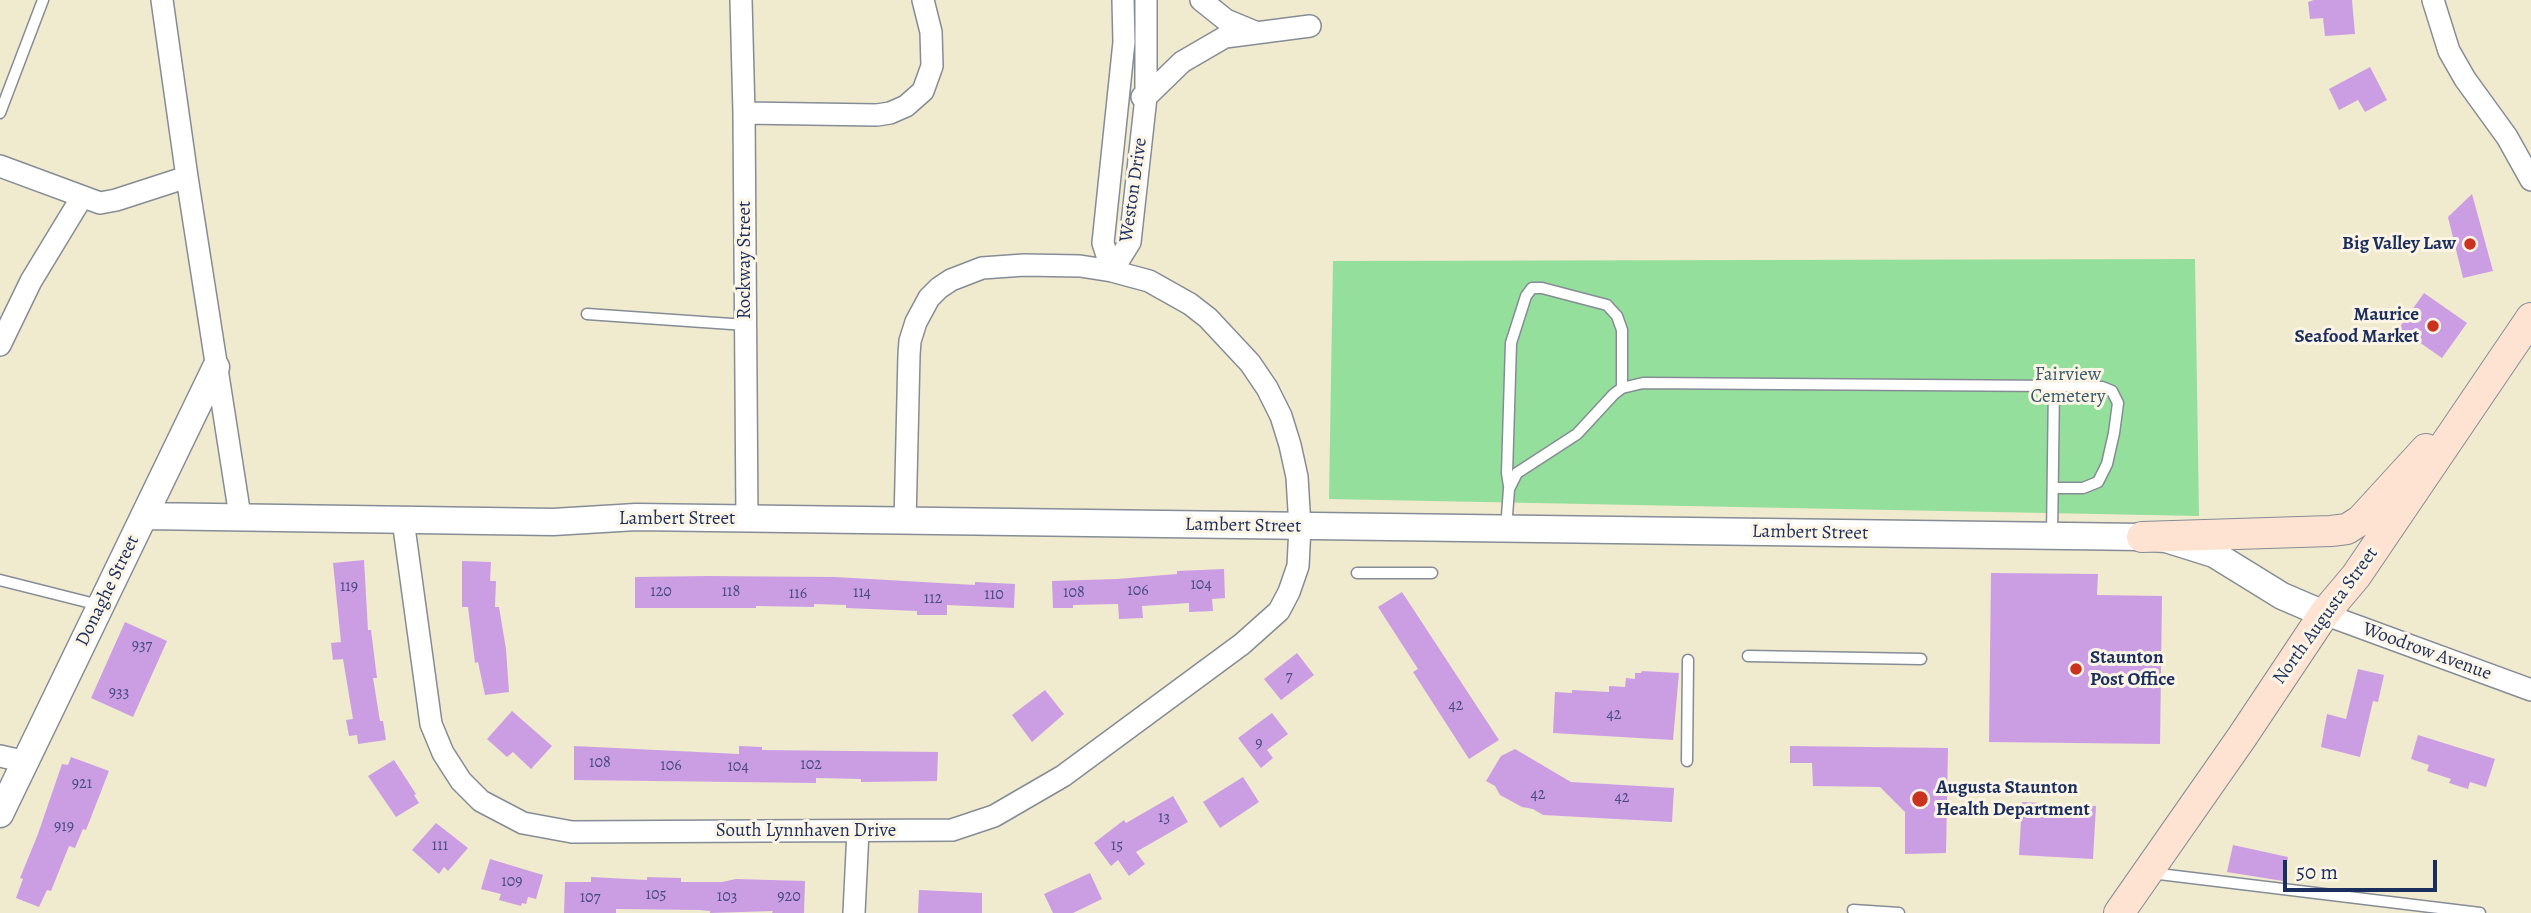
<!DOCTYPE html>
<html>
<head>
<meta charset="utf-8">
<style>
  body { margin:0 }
  #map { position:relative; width:2531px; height:913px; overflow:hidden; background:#f0eacf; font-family:Alegreya,serif }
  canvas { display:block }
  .scale { position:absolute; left:2283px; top:860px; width:154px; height:32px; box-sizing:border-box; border:4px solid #1b2f5e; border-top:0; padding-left:9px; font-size:21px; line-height:24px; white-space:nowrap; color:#1b2f5e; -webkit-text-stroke:5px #fcf5e5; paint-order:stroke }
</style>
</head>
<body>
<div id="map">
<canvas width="2531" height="913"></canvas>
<div class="scale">50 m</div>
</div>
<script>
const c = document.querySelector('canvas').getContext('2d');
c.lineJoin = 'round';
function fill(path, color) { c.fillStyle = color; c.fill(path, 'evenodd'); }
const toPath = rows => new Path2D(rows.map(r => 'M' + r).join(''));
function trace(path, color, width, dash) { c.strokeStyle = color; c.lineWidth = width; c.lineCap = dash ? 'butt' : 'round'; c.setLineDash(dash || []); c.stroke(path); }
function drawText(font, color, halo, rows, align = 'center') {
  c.font = font + ' Alegreya,serif'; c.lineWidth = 6; c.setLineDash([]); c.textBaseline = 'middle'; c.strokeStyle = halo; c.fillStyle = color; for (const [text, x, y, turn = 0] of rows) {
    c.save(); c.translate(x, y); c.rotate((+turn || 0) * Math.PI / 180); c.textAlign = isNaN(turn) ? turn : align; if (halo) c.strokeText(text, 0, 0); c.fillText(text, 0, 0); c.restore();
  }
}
fill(toPath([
  [2195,259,2199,516,1329,499,1333,261]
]), '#94df9b');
fill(toPath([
  [2314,0,2352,0,2355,34,2325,36,2323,18,2310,19,2308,2],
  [2370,67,2387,100,2365,112,2358,100,2339,110,2329,89],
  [2472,194,2493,271,2463,278,2448,217],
  [2424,293,2467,323,2442,358,2399,328],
  [364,560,368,630,371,630,377,678,373,678,380,721,383,721,386,740,358,744,357,735,349,736,346,720,353,719,343,659,333,660,331,643,341,642,333,563],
  [462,561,491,562,490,581,496,581,495,607,499,607,506,649,509,692,485,695,478,662,475,663,468,607,462,607],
  [1224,569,1225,598,1212,599,1213,611,1189,612,1189,603,1142,606,1143,618,1119,619,1118,604,1073,605,1073,608,1053,608,1052,581,1117,579,1177,574,1177,571],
  [1991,573,2098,574,2097,595,2162,596,2160,744,1989,742],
  [706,576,835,577,975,585,975,582,1015,584,1014,608,947,605,947,615,917,615,917,611,846,608,846,605,814,604,814,607,756,606,756,608,635,608,635,577],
  [1402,592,1499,740,1469,759,1413,672,1418,669,1378,607],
  [125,622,167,641,133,717,91,698],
  [1297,653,1314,675,1281,700,1264,679],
  [2358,669,2384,675,2378,702,2373,701,2360,757,2321,747,2327,714,2346,719],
  [1642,671,1679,673,1673,740,1553,733,1555,692,1572,693,1572,690,1609,692,1609,686,1625,687,1626,678,1635,679,1635,673,1641,673],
  [1045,690,1064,714,1032,742,1012,715],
  [512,711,552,746,531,769,513,752,507,757,487,739],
  [1272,713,1288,734,1267,750,1273,758,1261,768,1238,738],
  [2418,735,2495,759,2486,787,2470,782,2468,789,2449,783,2451,779,2427,771,2429,765,2411,759],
  [574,746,739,754,739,746,762,747,762,750,938,752,937,781,861,782,861,779,816,778,816,783,574,780],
  [1790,746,1948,748,1946,853,1905,854,1905,812,1880,787,1813,786,1812,763,1790,763],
  [1515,749,1571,782,1674,788,1672,822,1543,815,1533,809,1522,807,1500,795,1495,786,1486,781,1501,756],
  [71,757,109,771,86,830,83,829,75,848,69,846,51,891,47,890,39,907,16,898,23,879,20,878,38,834,62,764,68,765],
  [394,760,416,794,414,795,419,803,396,817,368,776],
  [1243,777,1259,802,1220,828,1203,802],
  [1173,796,1188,822,1136,852,1145,864,1129,876,1118,860,1111,866,1094,843,1124,820,1126,823],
  [2022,802,2096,806,2093,859,2019,855],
  [436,823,468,848,448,871,444,867,439,874,412,850],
  [2233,845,2288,857,2283,881,2227,872],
  [490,859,543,875,536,899,528,897,526,904,522,903,521,906,499,900,501,894,481,889],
  [1090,873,1102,899,1073,913,1053,913,1044,894],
  [591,877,647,880,647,877,681,878,681,882,722,882,736,879,805,881,804,913,772,913,773,911,710,913,710,911,699,910,616,909,616,913,564,913,565,882,591,882],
  [919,890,982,893,982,913,918,913]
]), '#cb9ee4');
const service = toPath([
  [0,113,43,0],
  [587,314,746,325],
  [1509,486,1507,473,1511,343,1526,296,1532,288,1542,288,1607,305,1617,316,1622,330,1622,388],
  [1506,529,1509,489,1517,473,1577,434,1614,394,1622,388,1643,383,2054,386,2102,387,2112,391,2118,403,2114,433,2107,464,2098,482,2083,488,2053,488],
  [2052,536,2054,386],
  [1357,573,1432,573],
  [0,580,99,605],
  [1748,656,1921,659],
  [1687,761,1688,660],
  [2151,873,2480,913],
  [1853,910,1899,913]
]);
const minor = toPath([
  [162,0,187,177,240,516],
  [741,0,744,113,747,519],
  [1201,0,1226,20,1255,32],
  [2433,0,2449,51,2465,79,2507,137,2531,180],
  [1142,97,1146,97,1182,62,1225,37,1310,26],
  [744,113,877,115,890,113,906,106,923,91,932,66,931,32,923,0],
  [0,166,100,203,116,200,187,177],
  [1112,271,1130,242,1146,97,1146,0],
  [1112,271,1103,243,1124,42,1123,0],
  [0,345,31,281,82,197],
  [403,520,431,724,443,753,461,781,481,801,523,823,572,832,952,830,994,816,1063,776,1242,644,1279,611,1289,592,1298,566,1300,527,1297,477,1290,445,1281,416,1267,388,1250,363,1208,318,1190,304,1149,281,1112,271,1080,266,1024,265,982,268,951,280,939,288,929,298,916,322,910,341,909,355,905,522],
  [2324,614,2531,690],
  [0,756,26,762],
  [854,913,858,831]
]);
const tertiary = toPath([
  [145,516,553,522,636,517,2142,537,2166,539,2214,554,2282,596,2324,614],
  [0,814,216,367]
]);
const secondary = toPath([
  [2142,537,2331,531,2347,529,2361,520,2426,449],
  [2119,913,2242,737,2324,614,2356,576,2531,318]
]);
trace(service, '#868c96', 13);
trace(minor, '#868c96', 24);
trace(tertiary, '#868c96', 29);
trace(secondary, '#868c96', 32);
trace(service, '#fff', 10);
trace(minor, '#fff', 21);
trace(tertiary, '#fff', 26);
trace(secondary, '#fee3d2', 30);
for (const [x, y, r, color] of [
  [2470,244,7,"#c8321e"],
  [2433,326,7,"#c8321e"],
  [2076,669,7,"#c8321e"],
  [1920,799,9,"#c8321e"]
]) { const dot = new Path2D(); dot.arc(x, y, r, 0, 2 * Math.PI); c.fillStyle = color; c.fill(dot); trace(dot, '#fcf5e5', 2.5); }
drawText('16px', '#474b80', null, [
  ["104",1201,585],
  ["119",349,587],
  ["106",1138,591],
  ["120",661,592],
  ["118",731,592],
  ["114",862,593],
  ["108",1074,593],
  ["116",798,594],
  ["110",994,595],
  ["112",933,599],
  ["937",142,646],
  ["7",1289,677],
  ["933",119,693],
  ["42",1456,706],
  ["42",1614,715],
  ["9",1259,744],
  ["108",600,763],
  ["102",811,765],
  ["106",671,766],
  ["104",738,767],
  ["921",82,784],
  ["42",1538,795],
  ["42",1622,798],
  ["13",1164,818],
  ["919",64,827],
  ["111",440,846],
  ["15",1117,846],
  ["109",512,882],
  ["105",656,895],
  ["103",727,897],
  ["920",789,897],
  ["107",590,898]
]);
drawText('19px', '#1b2f5e', '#fcf5e5', [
  ["Weston Drive",1134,190,-82],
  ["Rockway Street",745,260,-90],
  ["Lambert Street",677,519],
  ["Lambert Street",1243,526,1],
  ["Lambert Street",1810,533,1],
  ["Donaghe Street",108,591,-64],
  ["North Augusta Street",2326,616,-54],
  ["Woodrow Avenue",2427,652,20],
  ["South Lynnhaven Drive",806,831]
]);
drawText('bold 19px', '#1b2f5e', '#fcf5e5', [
  ["Big Valley Law",2456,244],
  ["Maurice",2419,315],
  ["Seafood Market",2419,337],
  ["Staunton",2090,658,"left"],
  ["Post Office",2090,680,"left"],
  ["Augusta Staunton",1936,788,"left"],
  ["Health Department",1936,810,"left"]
], 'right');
drawText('19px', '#395b6d', '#fcf5e5', [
  ["Fairview",2068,375],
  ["Cemetery",2068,397]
]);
</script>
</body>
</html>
